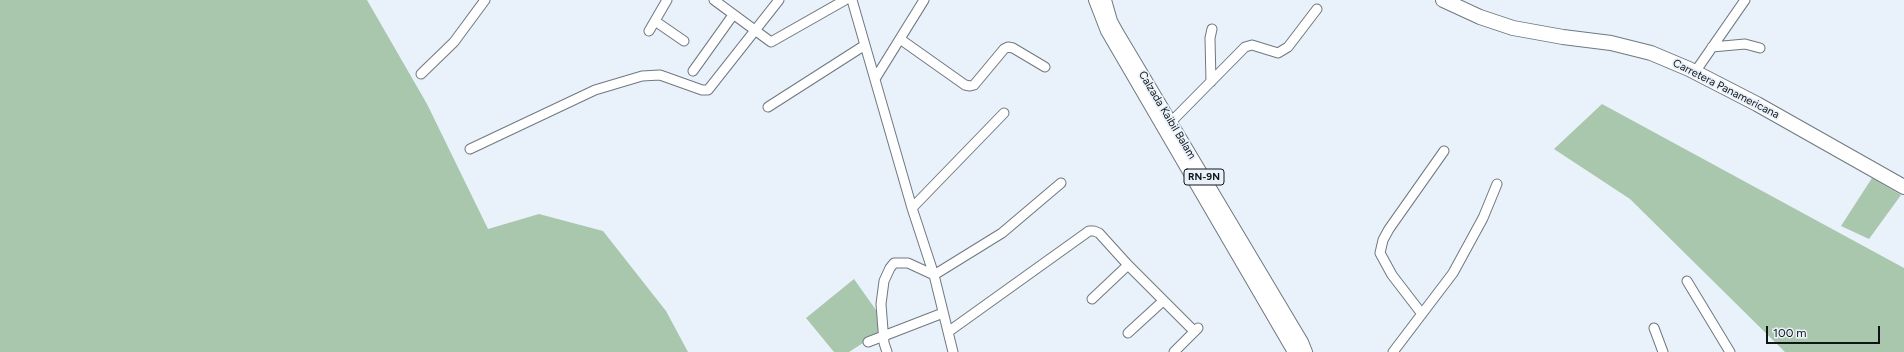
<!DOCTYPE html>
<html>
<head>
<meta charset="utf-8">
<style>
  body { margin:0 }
  #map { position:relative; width:1904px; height:352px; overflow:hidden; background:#e9f2fa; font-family:Figtree,sans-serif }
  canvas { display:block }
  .scale { position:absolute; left:1766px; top:326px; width:114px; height:18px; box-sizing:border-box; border:2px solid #111417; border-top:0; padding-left:5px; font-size:12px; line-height:14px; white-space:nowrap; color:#111417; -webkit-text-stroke:3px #e9f2fa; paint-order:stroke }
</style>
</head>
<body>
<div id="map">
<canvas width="1904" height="352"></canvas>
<div class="scale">100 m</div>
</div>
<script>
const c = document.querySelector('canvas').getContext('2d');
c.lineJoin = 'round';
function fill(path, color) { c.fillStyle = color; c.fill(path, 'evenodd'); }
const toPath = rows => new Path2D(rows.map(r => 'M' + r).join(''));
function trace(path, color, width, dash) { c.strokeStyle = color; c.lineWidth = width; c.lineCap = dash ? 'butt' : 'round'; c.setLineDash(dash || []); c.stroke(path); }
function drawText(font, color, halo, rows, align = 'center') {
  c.font = font + ' Figtree,sans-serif'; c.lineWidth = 3.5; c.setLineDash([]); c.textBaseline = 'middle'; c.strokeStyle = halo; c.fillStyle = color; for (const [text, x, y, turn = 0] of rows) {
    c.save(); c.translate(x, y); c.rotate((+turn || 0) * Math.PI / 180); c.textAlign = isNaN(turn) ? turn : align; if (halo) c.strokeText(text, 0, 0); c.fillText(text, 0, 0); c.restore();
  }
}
fill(toPath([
  [0,0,367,0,427,104,488,229,539,214,603,231,666,311,688,352,0,352],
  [1602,104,1904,268,1904,352,1785,352,1630,199,1554,149],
  [1872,178,1901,195,1869,239,1841,226],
  [854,279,888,327,849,352,834,352,806,318]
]), '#a9c7ad');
const minor = toPath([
  [714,0,771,42,845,0],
  [852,0,912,208,934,275,953,352],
  [655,21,684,41],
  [649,31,667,0],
  [900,39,965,85,970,86,974,85,1004,49,1008,47,1013,48,1045,67],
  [1712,47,1745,44,1760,48],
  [693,71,733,15],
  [1695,72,1745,0],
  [421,74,454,42,485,0],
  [875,79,924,0],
  [1211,82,1210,38,1212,29],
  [768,107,865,45],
  [1171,122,1245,47,1252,45,1278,53,1288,47,1317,9],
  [470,149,595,90,642,76,660,75,702,90,708,90,779,0],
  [912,208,1004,113],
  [1687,281,1730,352],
  [1092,299,1128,265],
  [1422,314,1392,275,1380,253,1383,240,1389,229,1444,151],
  [1654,328,1663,352],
  [948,332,1089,231,1094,231,1099,233,1128,265,1194,331],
  [1128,333,1163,301],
  [868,342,943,313],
  [887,352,884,343,881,304,884,281,890,268,894,263,908,263,934,275,1002,233,1061,183],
  [1174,352,1198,328],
  [1393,352,1453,273,1483,218,1497,184]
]);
const major = toPath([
  [1095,0,1107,31,1294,352],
  [1105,0,1111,21,1117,32,1302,342,1306,352]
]);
const highway = toPath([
  [1443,0,1480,17,1513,28,1563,37,1611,43,1651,53,1689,69,1757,104,1904,187]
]);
trace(minor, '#70787f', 11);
trace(major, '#70787f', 14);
trace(highway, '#70787f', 16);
trace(minor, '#fff', 9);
trace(major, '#fff', 12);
trace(highway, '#fff', 14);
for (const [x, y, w] of [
  [1204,177,40]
]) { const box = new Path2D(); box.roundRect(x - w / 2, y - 8, w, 16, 3); c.fillStyle = '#e9f2fa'; c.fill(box); trace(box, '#111417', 1); }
drawText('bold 10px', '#111417', null, [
  ["RN-9N",1204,177]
]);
drawText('11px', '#111417', '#e9f2fa', [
  ["Carretera Panamericana",1726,89,27],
  ["Calzada Kaibil Balam",1167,115,59]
]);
</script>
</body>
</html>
